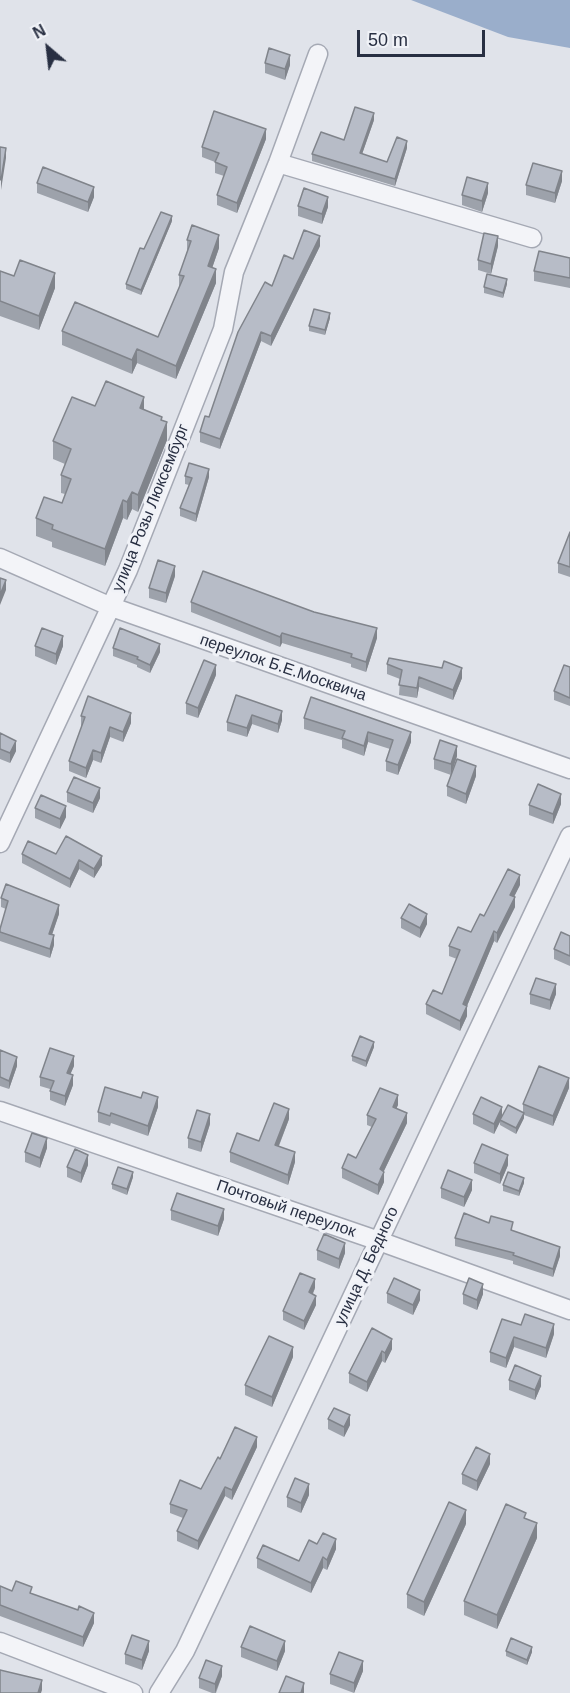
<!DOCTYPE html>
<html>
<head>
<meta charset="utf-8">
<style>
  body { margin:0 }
  #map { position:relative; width:570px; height:1693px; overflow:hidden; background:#e0e3ea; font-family:Helvetica,sans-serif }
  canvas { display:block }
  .north { position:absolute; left:18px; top:18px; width:60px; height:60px; -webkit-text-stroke:4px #f0f2f7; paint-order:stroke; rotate:332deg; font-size:16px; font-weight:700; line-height:24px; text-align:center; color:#282f42 }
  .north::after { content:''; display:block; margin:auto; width:21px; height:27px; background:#282f42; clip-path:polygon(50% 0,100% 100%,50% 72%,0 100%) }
  .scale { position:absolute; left:357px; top:30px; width:128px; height:27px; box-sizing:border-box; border:3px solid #282f42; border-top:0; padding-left:8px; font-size:18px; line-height:21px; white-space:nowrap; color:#282f42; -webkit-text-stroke:4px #f0f2f7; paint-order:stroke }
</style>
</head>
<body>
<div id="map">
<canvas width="570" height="1693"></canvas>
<div class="north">N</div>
<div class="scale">50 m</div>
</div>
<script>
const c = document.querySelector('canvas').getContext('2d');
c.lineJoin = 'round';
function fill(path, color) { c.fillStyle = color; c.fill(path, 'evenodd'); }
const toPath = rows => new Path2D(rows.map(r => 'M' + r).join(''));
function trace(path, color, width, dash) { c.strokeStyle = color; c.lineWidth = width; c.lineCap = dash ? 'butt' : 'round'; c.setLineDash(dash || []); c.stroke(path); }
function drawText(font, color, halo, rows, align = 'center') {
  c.font = font + ' Helvetica,sans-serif'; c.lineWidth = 6; c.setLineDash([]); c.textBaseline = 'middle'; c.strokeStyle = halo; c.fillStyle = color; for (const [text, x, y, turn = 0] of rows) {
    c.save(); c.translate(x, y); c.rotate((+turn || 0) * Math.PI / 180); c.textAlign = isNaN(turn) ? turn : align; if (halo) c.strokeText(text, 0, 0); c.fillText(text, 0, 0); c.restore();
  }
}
fill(toPath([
  [411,0,570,0,570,48,508,37]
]), '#9aaecb');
const street = toPath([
  [278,163,532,238],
  [0,558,109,606,570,769],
  [0,843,128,570,223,329,234,272,278,163,318,54],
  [0,1111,379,1241,570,1310],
  [0,1642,133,1693],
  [159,1693,185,1651,570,836]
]);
trace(street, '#a5a9b4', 21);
trace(street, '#f3f4f8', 18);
fill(toPath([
  [265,63,290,65,285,80,265,73],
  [374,120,362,154,387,162,407,148,395,186,312,161,312,154,344,140],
  [266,139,237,213,217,205,217,195,224,176,215,173,215,162,202,157,202,147],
  [562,181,555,203,526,195,526,185],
  [37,183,94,197,88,212,37,193],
  [488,193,482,212,462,205,462,195],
  [298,206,328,207,322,224,298,216],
  [172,221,141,295,126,289,126,284,144,249],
  [187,240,219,248,212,268,216,283,176,379,137,363,132,374,62,345,62,331,158,337,179,288,179,275,187,252],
  [320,246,271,346,261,341,220,449,200,442,200,432,209,417,272,286,293,259],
  [498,246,491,274,478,270,478,260],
  [570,258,570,288,534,281,534,271],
  [0,271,14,276,55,288,39,330,0,316],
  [507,284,503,298,484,293,484,287],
  [330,318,325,335,309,331,309,326],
  [95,406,144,409,162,420,167,440,138,512,132,509,127,520,123,518,105,566,52,547,52,542,36,536,36,518,62,503,65,494,61,493,61,475,65,464,53,459,53,441],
  [185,476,209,477,196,522,180,516,180,508,189,485,185,484],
  [570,532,570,577,558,573,558,563],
  [175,576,166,603,149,598,149,588],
  [191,602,377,638,366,672,351,667,351,664,282,643,280,647,191,612],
  [35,646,63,646,56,665,35,656],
  [113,648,160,652,150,673,137,667,137,665,113,656],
  [387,664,442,668,462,678,453,700,419,687,417,698,399,695,400,679,387,674],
  [570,667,570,706,554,700,554,691],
  [216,675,198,718,186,714,186,703],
  [236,695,282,720,278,733,252,724,247,737,227,731,227,722],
  [81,716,131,723,123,742,110,737,101,763,93,760,86,778,69,771,69,761,82,726,81,726],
  [304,718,411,742,398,775,386,771,386,761,390,749,368,742,364,756,342,748,342,740,304,729],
  [0,733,16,751,10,763,0,759],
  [457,756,451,775,434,769,434,759],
  [476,776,466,804,447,796,447,786],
  [67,792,100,798,93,813,67,802],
  [561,804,553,824,529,815,529,805],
  [35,808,66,817,60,829,35,818],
  [22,854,56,854,102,865,94,878,79,869,70,888,22,863],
  [520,885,514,896,515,907,497,943,494,941,467,1006,467,1016,460,1031,426,1014,426,1004,442,994,457,959,449,956,449,946,471,932,484,916],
  [1,898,59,914,52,935,54,945,50,958,0,941,0,929,6,909,1,907],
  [401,918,427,924,420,938,401,928],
  [570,936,570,966,554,959,554,949],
  [530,994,556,994,550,1010,530,1004],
  [374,1047,366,1067,352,1061,352,1056],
  [0,1050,17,1066,9,1089,0,1086],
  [74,1066,70,1074,73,1085,65,1106,50,1100,50,1089,40,1086,40,1077],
  [569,1088,553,1126,524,1115,524,1118,516,1134,500,1125,500,1121,494,1134,473,1124,473,1114,502,1117,523,1113,523,1104],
  [398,1105,396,1108,407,1123,384,1171,384,1182,378,1195,342,1178,342,1168,356,1158,372,1127,367,1125,367,1115],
  [158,1107,148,1136,111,1123,110,1126,98,1122,98,1112],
  [289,1119,279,1146,295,1162,288,1185,230,1162,230,1152,259,1141],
  [210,1124,201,1152,188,1148,188,1138],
  [47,1148,40,1168,25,1162,25,1152],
  [474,1163,508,1165,500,1184,474,1173],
  [88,1165,81,1183,67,1177,67,1167],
  [133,1177,127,1195,112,1189,112,1184],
  [524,1183,519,1196,503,1191,503,1185],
  [441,1188,472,1190,464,1207,441,1198],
  [171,1210,224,1219,218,1236,171,1220],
  [489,1223,513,1231,560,1256,553,1277,513,1264,513,1261,455,1246,455,1238],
  [317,1250,345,1253,339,1269,317,1260],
  [315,1288,313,1294,316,1305,304,1330,283,1320,283,1311],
  [387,1293,420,1300,413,1315,387,1303],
  [463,1294,483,1294,477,1310,463,1304],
  [521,1325,554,1334,546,1358,514,1347,506,1368,490,1362,490,1352],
  [372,1328,392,1349,385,1363,382,1361,367,1392,349,1383,349,1373],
  [293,1357,272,1407,245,1395,245,1385],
  [509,1380,541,1386,535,1400,509,1390],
  [328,1419,350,1425,344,1437,328,1429],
  [257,1447,232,1500,225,1496,198,1550,177,1541,177,1531,183,1518,170,1513,170,1504,201,1489,220,1459],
  [490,1464,477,1491,462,1484,462,1474],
  [309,1495,301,1513,287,1507,287,1497],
  [466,1524,424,1616,407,1608,407,1594],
  [537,1538,497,1629,464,1615,464,1601],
  [317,1544,336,1549,327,1570,323,1568,311,1593,257,1568,257,1558,299,1561],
  [0,1586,12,1591,32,1594,94,1623,83,1647,0,1616],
  [241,1647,285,1651,277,1671,241,1657],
  [149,1651,142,1670,125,1664,125,1654],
  [506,1651,532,1652,527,1665,506,1656],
  [363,1671,354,1693,330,1684,330,1674],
  [222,1676,216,1693,212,1693,199,1688,199,1678]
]), '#9da2ab');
fill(toPath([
  [290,55,290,65,285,80,285,69],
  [374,113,374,120,360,160,360,153],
  [266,129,266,139,237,213,237,203],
  [407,141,407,148,395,186,395,179],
  [6,148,6,158,1,190,1,180],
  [562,171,562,181,555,203,555,193],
  [488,183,488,193,482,212,482,201],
  [94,187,94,197,88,212,88,202],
  [328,197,328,207,322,224,322,214],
  [172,216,172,221,141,295,141,290],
  [219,235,219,248,208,280,208,266],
  [320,236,320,246,271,346,271,336],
  [498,236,498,246,491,274,491,264],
  [216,269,216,283,176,379,176,366],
  [55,273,55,288,39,330,39,316],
  [507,279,507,284,503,298,503,293],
  [330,313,330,318,325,335,325,330],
  [261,332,261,341,220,449,220,439],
  [137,349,137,363,132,374,132,360],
  [144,397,144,415,140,408],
  [162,417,162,434,167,422,167,440,138,512,138,495],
  [209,469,209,477,196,522,196,514],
  [132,492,132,509,127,520,127,502],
  [123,500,123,518,105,566,105,549],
  [175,566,175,576,166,603,166,593],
  [6,580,6,590,0,605,0,595],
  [377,628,377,638,366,672,366,662],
  [282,633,282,643,280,647,280,637],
  [63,636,63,646,56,665,56,654],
  [160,644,160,652,150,673,150,665],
  [216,665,216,675,198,718,198,708],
  [462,668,462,678,453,700,453,690],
  [419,677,419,687,417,698,417,688],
  [282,711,282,720,278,733,278,724],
  [131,713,131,723,123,742,123,732],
  [252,715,252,724,247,737,247,728],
  [110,727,110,737,101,763,101,753],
  [368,732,368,742,364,756,364,746],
  [411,732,411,742,398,775,398,765],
  [16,741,16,751,10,763,10,753],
  [457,746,457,756,451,775,451,764],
  [93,750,93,760,86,778,86,768],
  [476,766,476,776,466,804,466,794],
  [100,788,100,798,93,813,93,803],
  [561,794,561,804,553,824,553,814],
  [66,806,66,817,60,829,60,819],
  [102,856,102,865,94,878,94,869],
  [79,860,79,869,70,888,70,879],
  [520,875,520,885,510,905,510,895],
  [515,897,515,907,497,943,497,933],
  [59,905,59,914,49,943,49,934],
  [427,914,427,924,420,938,420,928],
  [494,931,494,941,464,1013,467,1006,467,1016,460,1031,460,1021,463,1004],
  [54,935,54,945,50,958,50,949],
  [556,984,556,994,550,1010,550,1000],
  [374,1042,374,1047,366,1067,366,1061],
  [74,1056,74,1066,67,1082,67,1073],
  [17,1057,17,1066,9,1089,9,1081],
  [73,1075,73,1085,65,1106,65,1096],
  [569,1078,569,1088,553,1126,553,1116],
  [398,1095,398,1105,393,1117,393,1107],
  [158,1097,158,1107,148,1136,148,1126],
  [502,1107,502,1118,494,1134,494,1124],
  [289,1109,289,1119,275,1155,275,1145],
  [407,1113,407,1123,380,1179,380,1169],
  [524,1113,524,1118,516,1134,516,1128],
  [210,1114,210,1124,201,1152,201,1142],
  [47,1138,47,1148,40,1168,40,1158],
  [295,1152,295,1162,288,1185,288,1175],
  [88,1155,88,1165,81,1183,81,1173],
  [508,1155,508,1165,500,1184,500,1174],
  [133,1172,133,1177,127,1195,127,1189],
  [384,1172,384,1182,378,1195,378,1185],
  [524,1178,524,1183,519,1196,519,1191],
  [472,1180,472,1190,464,1207,464,1197],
  [224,1209,224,1219,218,1236,218,1226],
  [345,1243,345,1253,339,1269,339,1259],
  [560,1247,560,1256,553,1277,553,1269],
  [315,1279,315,1288,309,1301,309,1292],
  [483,1284,483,1294,477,1310,477,1300],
  [420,1290,420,1300,413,1315,413,1305],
  [316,1296,316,1305,304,1330,304,1321],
  [554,1324,554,1334,546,1358,546,1348],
  [514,1337,514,1347,506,1368,506,1358],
  [392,1339,392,1349,385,1363,385,1353],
  [293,1347,293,1357,272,1407,272,1397],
  [382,1351,382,1361,367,1392,367,1382],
  [541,1376,541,1386,535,1400,535,1390],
  [350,1415,350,1425,344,1437,344,1427],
  [257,1437,257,1447,232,1500,232,1490],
  [490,1454,490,1464,477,1491,477,1481],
  [309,1484,309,1495,301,1513,301,1503],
  [225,1487,225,1496,198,1550,198,1541],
  [466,1510,466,1524,424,1616,424,1602],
  [537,1523,537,1538,497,1629,497,1615],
  [336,1539,336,1549,327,1570,327,1560],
  [323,1557,323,1568,311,1593,311,1583],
  [94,1613,94,1623,83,1647,83,1637],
  [149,1641,149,1651,142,1670,142,1660],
  [285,1641,285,1651,277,1671,277,1661],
  [532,1647,532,1652,527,1665,527,1660],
  [363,1661,363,1671,354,1693,354,1683],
  [222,1666,222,1676,215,1693,215,1684],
  [42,1680,42,1690,41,1693,38,1693],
  [304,1683,304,1693,301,1693]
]), '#80848b');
const building = toPath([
  [269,48,290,55,285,69,265,63,269,48],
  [355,107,374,113,360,153,387,162,397,137,407,141,395,179,312,154,321,132,344,140,355,107],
  [214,111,266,129,237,203,217,195,227,167,215,162,219,153,202,147,214,111],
  [0,147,6,148,1,180,0,179,0,147],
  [533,163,562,171,555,193,526,185,533,163],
  [43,167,94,187,88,202,37,183,43,167],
  [467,177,488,183,482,201,462,195,467,177],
  [304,188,328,197,322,214,298,206,304,188],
  [161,212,172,216,141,290,126,284,140,248,144,249,161,212],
  [192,225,219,235,208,266,216,269,176,366,137,349,132,360,62,331,75,302,158,337,184,276,179,275,191,241,187,240,192,225],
  [304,230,320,236,271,336,261,332,220,439,200,432,205,416,209,417,238,332,265,282,272,286,284,255,293,259,304,230],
  [484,233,498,236,491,264,478,260,484,233],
  [539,251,570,258,570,278,534,271,539,251],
  [20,260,55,273,39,316,0,301,0,271,14,276,20,260],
  [487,274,507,279,503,293,484,287,487,274],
  [314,309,330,313,325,330,309,326,314,309],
  [106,381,144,397,140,408,162,417,161,420,167,422,138,495,132,492,127,502,123,500,105,549,52,529,53,525,36,518,44,497,62,503,71,479,61,475,71,449,53,441,72,397,95,406,106,381],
  [189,463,209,469,196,514,180,508,192,478,185,476,189,463],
  [570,532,570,567,558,563,570,532],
  [158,560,175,566,166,593,149,588,158,560],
  [203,571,314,612,377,628,366,662,351,657,352,654,282,633,280,637,191,602,203,571],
  [0,578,6,580,0,595,0,578],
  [42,628,63,636,56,654,35,646,42,628],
  [120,628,160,644,150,665,137,659,138,657,113,648,120,628],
  [389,658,442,668,444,661,462,668,453,690,419,677,417,688,399,685,402,670,387,664,389,658],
  [204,660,216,665,198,708,186,703,204,660],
  [564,665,570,667,570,698,554,691,564,665],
  [236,695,282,711,278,724,252,715,247,728,227,722,236,695],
  [88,696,131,713,123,732,110,727,101,753,93,750,86,768,69,761,85,717,81,716,88,696],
  [311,697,411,732,398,765,386,761,393,740,368,732,364,746,342,738,345,731,304,718,311,697],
  [0,733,16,741,10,753,0,749,0,733],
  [440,740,457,746,451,764,434,759,440,740],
  [457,759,476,766,466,794,447,786,457,759],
  [74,777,100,788,93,803,67,792,74,777],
  [538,784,561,794,553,814,529,805,538,784],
  [41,795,66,806,60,819,35,808,41,795],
  [66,836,102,856,94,869,79,860,70,879,22,854,28,841,56,854,66,836],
  [508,869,520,875,510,895,515,897,497,933,494,931,463,1004,467,1006,460,1021,426,1004,433,990,442,994,460,950,449,946,458,927,471,932,480,914,484,916,508,869],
  [6,884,59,905,49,934,54,935,50,949,0,932,0,929,8,901,1,898,6,884],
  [409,904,427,914,420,928,401,918,409,904],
  [561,932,570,936,570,956,554,949,561,932],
  [536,978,556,984,550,1000,530,994,536,978],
  [360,1036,374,1042,366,1061,352,1056,360,1036],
  [50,1048,74,1056,67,1073,73,1075,65,1096,50,1091,54,1081,40,1077,50,1048],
  [0,1050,17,1057,9,1081,0,1077,0,1050],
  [539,1066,569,1078,553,1116,523,1104,539,1066],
  [105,1087,141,1098,143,1092,158,1097,148,1126,111,1113,110,1116,98,1112,105,1087],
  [380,1088,398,1095,393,1107,407,1113,380,1169,384,1172,378,1185,342,1168,348,1154,356,1158,376,1119,367,1115,380,1088],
  [481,1097,502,1107,494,1124,473,1114,481,1097],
  [274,1103,289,1109,275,1145,295,1152,288,1175,230,1152,237,1133,259,1141,274,1103],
  [508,1105,524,1113,516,1128,500,1120,508,1105],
  [197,1110,210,1114,201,1142,188,1138,197,1110],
  [32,1133,47,1138,40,1158,25,1152,32,1133],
  [482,1144,508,1155,500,1174,474,1163,482,1144],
  [75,1149,88,1155,81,1173,67,1167,75,1149],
  [118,1167,133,1172,127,1189,112,1184,118,1167],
  [448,1170,472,1180,464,1197,441,1188,448,1170],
  [508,1172,524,1178,519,1191,503,1185,508,1172],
  [177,1193,224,1209,218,1226,171,1210,177,1193],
  [464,1213,489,1223,491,1216,513,1222,511,1230,560,1247,553,1269,513,1255,514,1253,455,1238,464,1213],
  [324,1234,345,1243,339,1259,317,1250,324,1234],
  [300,1273,315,1279,309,1292,316,1296,304,1321,283,1311,300,1273],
  [394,1278,420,1290,413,1305,387,1293,394,1278],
  [469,1278,483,1284,477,1300,463,1294,469,1278],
  [525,1314,554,1324,546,1348,514,1337,506,1358,490,1352,502,1319,521,1325,525,1314],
  [372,1328,392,1339,385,1353,382,1351,367,1382,349,1373,372,1328],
  [269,1336,293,1347,272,1397,245,1385,269,1336],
  [515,1365,541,1376,535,1390,509,1380,515,1365],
  [334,1408,350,1415,344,1427,328,1419,334,1408],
  [235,1427,257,1437,232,1490,225,1487,198,1541,177,1531,187,1510,170,1504,180,1480,201,1489,218,1457,220,1459,235,1427],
  [476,1447,490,1454,477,1481,462,1474,476,1447],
  [295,1478,309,1484,301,1503,287,1497,295,1478],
  [449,1502,466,1510,424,1602,407,1594,449,1502],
  [506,1504,526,1513,524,1518,537,1523,497,1615,464,1601,506,1504],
  [323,1533,336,1539,327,1560,323,1557,311,1583,257,1558,263,1545,299,1561,309,1540,317,1544,323,1533],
  [16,1581,32,1587,30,1593,78,1610,79,1606,94,1613,83,1637,0,1605,0,1586,12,1591,16,1581],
  [250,1626,285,1641,277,1661,241,1647,250,1626],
  [132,1635,149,1641,142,1660,125,1654,132,1635],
  [511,1638,532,1647,527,1660,506,1651,511,1638],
  [339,1652,363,1661,354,1683,330,1674,339,1652],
  [206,1660,222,1666,215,1684,199,1678,206,1660],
  [0,1670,42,1680,38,1693,0,1693,0,1670],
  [286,1676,304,1683,301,1693,279,1693,286,1676]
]);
fill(building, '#b7bcc7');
trace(building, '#80848b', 1.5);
drawText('16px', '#282f42', '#f0f2f7', [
  ["улица Розы Люксембург",151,508,-68],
  ["переулок Б.Е.Москвича",283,668,19],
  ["Почтовый переулок",286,1209,19],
  ["улица Д. Бедного",367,1266,-65]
]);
</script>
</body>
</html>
